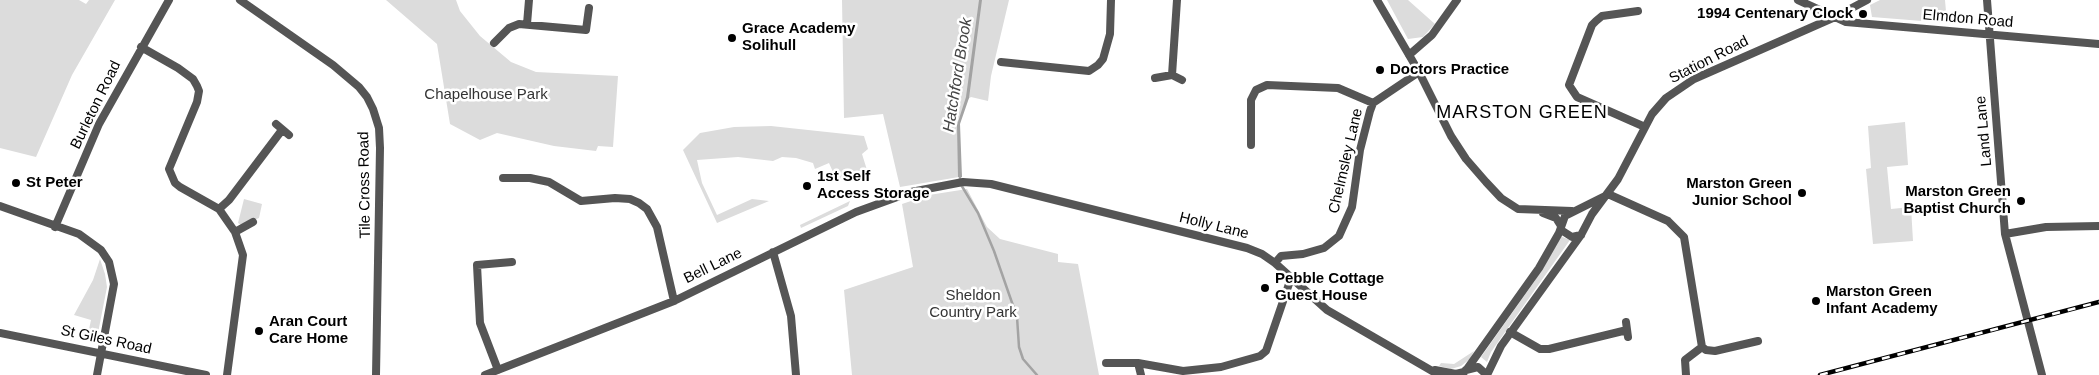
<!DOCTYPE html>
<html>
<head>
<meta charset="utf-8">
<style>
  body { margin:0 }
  canvas { display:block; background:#fff }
</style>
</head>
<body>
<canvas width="2099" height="375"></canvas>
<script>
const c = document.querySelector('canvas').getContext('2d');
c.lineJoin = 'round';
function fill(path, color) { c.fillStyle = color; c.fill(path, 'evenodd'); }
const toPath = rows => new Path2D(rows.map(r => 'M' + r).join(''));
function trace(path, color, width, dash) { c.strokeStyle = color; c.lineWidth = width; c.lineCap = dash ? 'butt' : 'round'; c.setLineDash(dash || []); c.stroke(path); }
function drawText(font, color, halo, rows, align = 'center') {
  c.font = font + ' Arial,sans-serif'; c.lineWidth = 5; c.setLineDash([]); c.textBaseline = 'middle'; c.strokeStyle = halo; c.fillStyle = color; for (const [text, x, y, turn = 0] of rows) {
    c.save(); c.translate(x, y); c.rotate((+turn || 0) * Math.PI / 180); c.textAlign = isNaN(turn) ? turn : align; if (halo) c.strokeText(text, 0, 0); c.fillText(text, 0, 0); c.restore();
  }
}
fill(toPath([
  [0,0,79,0,86,4,89,0,115,0,72,75,36,157,0,148],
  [386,0,456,0,460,11,480,36,511,62,536,72,618,76,613,147,598,146,596,151,554,146,497,133,480,140,450,124,437,44],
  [842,0,1009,0,991,76,988,101,971,97,968,99,958,123,959,177,900,187,883,114,844,118],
  [1387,0,1408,0,1435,24,1423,37,1408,39],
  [1880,0,1945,0,1947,23,1872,17,1870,5],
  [1905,122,1908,165,1887,167,1891,209,1911,207,1913,241,1873,244,1866,169,1871,168,1868,126],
  [771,126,864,136,868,149,862,154,867,170,855,174,855,177,837,181,829,163,815,169,813,163,796,158,782,157,773,161,738,157,697,160,702,183,717,215,752,199,769,201,717,223,683,150,700,133,734,127],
  [967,189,987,227,1000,239,1058,254,1058,262,1078,264,1099,375,852,375,844,290,913,267,902,204,929,195],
  [244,199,262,204,259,218,241,225,238,223],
  [850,201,848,206,801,228,800,225],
  [1560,236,1570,240,1491,352,1487,362,1481,357,1534,282],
  [100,259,105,274,107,287,98,333,90,338,88,334,91,320,74,315,93,280],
  [1474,351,1470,359,1461,366,1451,369,1439,366,1441,363,1454,364]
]), '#dcdcdc');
fill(toPath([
  [979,0,982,0,969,98,960,124,962,177,958,177,957,125,966,97]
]), '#a3a3a3');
trace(toPath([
  [960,174,960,183,978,213,994,251,1017,317,1019,347,1023,359,1037,375]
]), '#a3a3a3', 2.5);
trace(toPath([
  [240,0,333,65,359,87,367,97,373,109,379,128,380,148,376,375],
  [1377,0,1419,72,1451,136,1466,159,1486,182,1501,198,1518,209,1572,211],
  [1798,0,1846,22,2099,44],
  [1987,0,2005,234,2042,375],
  [1638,11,1602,16,1596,21,1592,25,1569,85,1577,97,1645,127],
  [527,24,529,0],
  [494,43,509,28,519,24,586,30,589,8],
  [141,47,178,68,193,79,197,86,199,91,197,102,169,169,175,183,180,187,219,209],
  [1409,55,1432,35,1457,0],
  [1001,62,1089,71,1098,65,1103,59,1110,34,1111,0],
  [1172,75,1177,0],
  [1155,78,1172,75,1182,80],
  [276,124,289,135],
  [1251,145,1251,100,1256,90,1267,85,1338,88,1373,103],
  [503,178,530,178,549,182,581,201,615,198,630,199,639,203,647,209,657,227,674,301],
  [1608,194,1668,221,1684,237,1702,347,1685,360,1686,375],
  [0,206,79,234,101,250,109,262,114,284,97,375],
  [1543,213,1556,218,1561,226],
  [55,227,99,124,169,0],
  [1561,230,1572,237,1581,235],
  [235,232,253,222],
  [2005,234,2046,227,2099,226],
  [773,252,791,316,796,375],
  [1275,263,1281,256,1303,254,1324,248,1339,236,1352,207,1360,150,1370,111,1373,103,1419,72],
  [1626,322,1628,337],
  [1510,332,1540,349,1549,349,1627,330],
  [0,333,206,375],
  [1702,347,1706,350,1715,351,1758,341],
  [1106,363,1138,363,1183,371,1221,367,1260,356,1266,351,1291,278],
  [1138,363,1141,375],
  [1467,369,1539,268,1559,233,1565,216,1603,197],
  [498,370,480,323,477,265,512,262],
  [1435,370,1456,374,1464,372],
  [1466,370,1478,367,1487,375],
  [227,375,243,255,235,232,219,209,229,200,282,130],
  [485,375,674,301,856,212,911,192,963,182,991,184,1247,248,1262,254,1275,263,1327,310,1439,375],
  [1487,375,1501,346,1581,235,1592,214,1618,179,1652,114,1666,98,1694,79,1835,17,1867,0]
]), '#555', 8);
const rail = toPath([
  [1820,375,2099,302]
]);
trace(rail, '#000', 4.5);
trace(rail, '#fff', 2.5, [8]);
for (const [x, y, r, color] of [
  [1863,14,5,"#000"],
  [732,38,5,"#000"],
  [1380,70,5,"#000"],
  [16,183,5,"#000"],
  [807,186,5,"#000"],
  [1802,193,5,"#000"],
  [2021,201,5,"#000"],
  [1265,288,5,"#000"],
  [1816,301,5,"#000"],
  [259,331,5,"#000"]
]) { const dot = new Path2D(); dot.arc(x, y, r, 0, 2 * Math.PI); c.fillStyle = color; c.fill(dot); trace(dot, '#fff', 2); }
drawText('bold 15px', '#000', '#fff', [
  ["1994 Centenary Clock",1853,14,"right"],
  ["Grace Academy",742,29],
  ["Solihull",742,46],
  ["Doctors Practice",1390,70],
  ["1st Self",817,177],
  ["Access Storage",817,194],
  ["St Peter",26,183],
  ["Marston Green",1792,184,"right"],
  ["Junior School",1792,201,"right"],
  ["Marston Green",2011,192,"right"],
  ["Baptist Church",2011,209,"right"],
  ["Pebble Cottage",1275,279],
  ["Guest House",1275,296],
  ["Marston Green",1826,292],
  ["Infant Academy",1826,309],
  ["Aran Court",269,322],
  ["Care Home",269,339]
], 'left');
drawText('15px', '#000', '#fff', [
  ["Elmdon Road",1968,19,5],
  ["Station Road",1709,60,-27],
  ["Burleton Road",96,105,-64],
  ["Land Lane",1984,131,-95],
  ["Chelmsley Lane",1346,161,-77],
  ["Tile Cross Road",365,185,-91],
  ["Holly Lane",1214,226,14],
  ["Bell Lane",713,266,-26],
  ["St Giles Road",106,340,12]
]);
drawText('15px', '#333', '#fff', [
  ["Chapelhouse Park",486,95],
  ["Sheldon",973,296],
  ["Country Park",973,313]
]);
drawText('italic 16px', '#444', '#fff', [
  ["Hatchford Brook",958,75,-81]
]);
c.letterSpacing = '1px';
drawText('18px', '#000', '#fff', [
  ["MARSTON GREEN",1522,113]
]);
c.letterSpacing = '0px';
</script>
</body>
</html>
